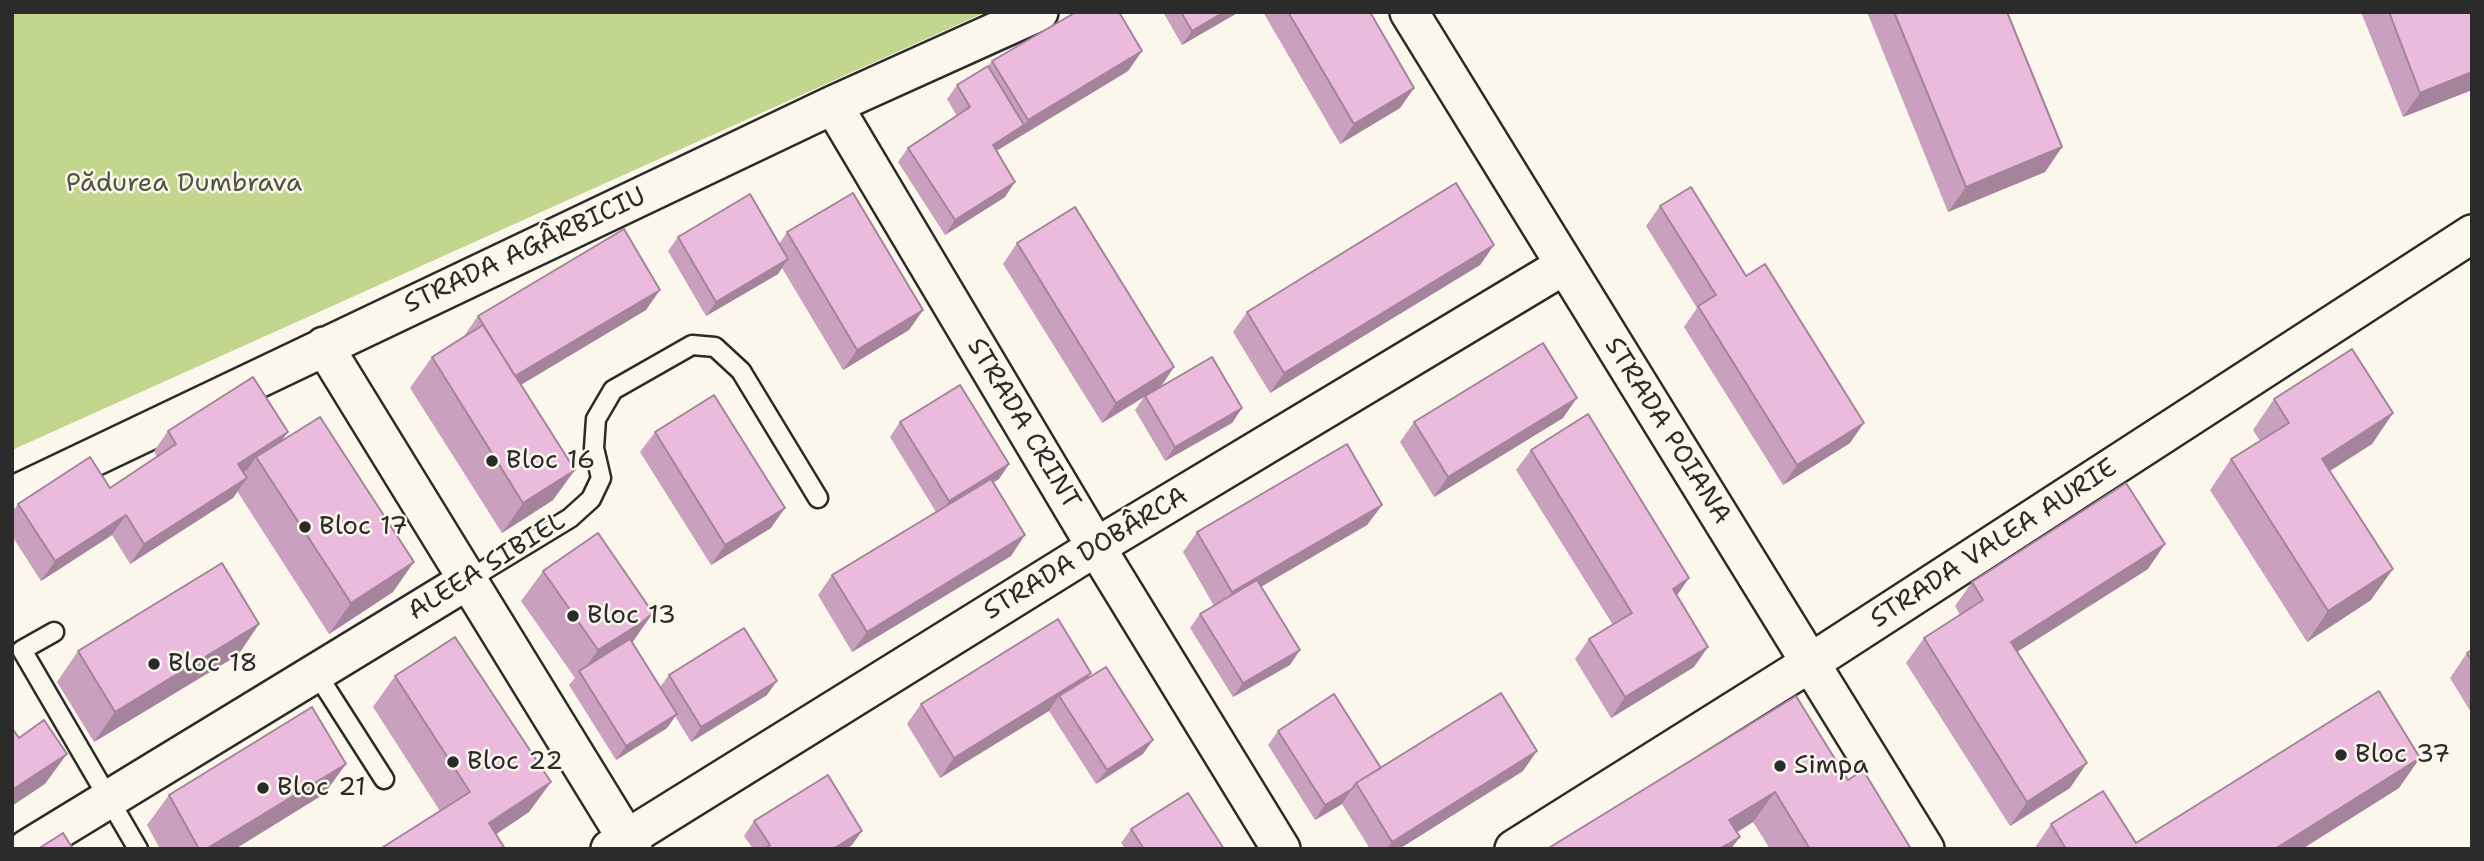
<!DOCTYPE html>
<html>
<head>
<meta charset="utf-8">
<style>
  body { margin:0 }
  #map { position:relative; width:2484px; height:861px; overflow:hidden; background:#fbf7ec; font-family:"Shantell Sans",sans-serif }
  canvas { display:block }
  .frame { position:absolute; inset:0; border:14px solid #2b2b2b; pointer-events:none }
</style>
</head>
<body>
<div id="map">
<canvas width="2484" height="861"></canvas>
<div class="frame"></div>
</div>
<script>
const c = document.querySelector('canvas').getContext('2d');
c.lineJoin = 'round';
function fill(path, color) { c.fillStyle = color; c.fill(path, 'evenodd'); }
const toPath = rows => new Path2D(rows.map(r => 'M' + r).join(''));
function trace(path, color, width, dash) { c.strokeStyle = color; c.lineWidth = width; c.lineCap = dash ? 'butt' : 'round'; c.setLineDash(dash || []); c.stroke(path); }
function drawText(font, color, halo, rows, align = 'center') {
  c.font = font + ' "Shantell Sans",sans-serif'; c.lineWidth = 5; c.setLineDash([]); c.textBaseline = 'middle'; c.strokeStyle = halo; c.fillStyle = color; for (const [text, x, y, turn = 0] of rows) {
    c.save(); c.translate(x, y); c.rotate((+turn || 0) * Math.PI / 180); c.textAlign = isNaN(turn) ? turn : align; if (halo) c.strokeText(text, 0, 0); c.fillText(text, 0, 0); c.restore();
  }
}
fill(toPath([
  [12,12,986,12,12,450]
]), '#c2d78d');
const lane = toPath([
  [468,580,570,518,591,499,601,478,594,448,596,419,613,390,692,345,715,347,741,371,818,498],
  [54,632,22,650,138,849],
  [315,671,384,779]
]);
const street = toPath([
  [1409,12,1925,849],
  [833,105,1096,547,1281,849],
  [324,346,633,849],
  [12,496,833,105,1039,12],
  [27,849,468,580],
  [610,849,1096,547,1565,265],
  [1514,849,1810,663,2472,234]
]);
trace(lane, '#2b2b2b', 23);
trace(street, '#2b2b2b', 42);
trace(lane, '#fbf7ec', 18);
trace(street, '#fbf7ec', 37);
fill(toPath([
  [1163,12,1239,12,1182,45],
  [1263,12,1370,12,1414,88,1400,108,1340,144],
  [1867,12,2007,12,2062,147,2045,172,1948,212],
  [2361,12,2472,12,2472,90,2403,117],
  [1142,51,1128,71,996,151,1005,197,945,235,898,162,908,148,957,116,947,99,957,85,988,66,992,61],
  [1660,206,1850,443,1783,485,1684,327,1697,308,1646,226],
  [787,232,923,310,909,330,843,370,782,268,778,274,706,316,668,251,678,237,779,244],
  [1017,243,1174,367,1161,387,1242,408,1232,423,1165,461,1135,410,1144,397,1102,423,1003,264],
  [1494,245,1480,265,1270,393,1233,332,1247,312],
  [646,310,521,385,553,500,502,533,410,388,432,357,464,336,478,316],
  [2274,399,2393,413,2372,444,2330,471,2371,600,2307,642,2210,490,2231,459,2260,441,2253,430],
  [1563,418,1434,497,1400,442,1414,422],
  [900,422,1009,464,999,479,993,482,1011,556,852,652,818,595,832,575,936,512,890,437],
  [168,431,282,441,393,592,329,634,237,491,233,498,130,564,112,535,41,581,12,536,12,512,18,504,110,488,157,457,154,451],
  [655,432,771,528,711,565,640,452],
  [1531,450,1689,578,1677,595,1694,667,1611,718,1575,659,1589,639,1613,625,1516,470],
  [1382,505,1367,525,1261,586,1290,665,1233,697,1190,628,1200,614,1214,606,1183,552,1197,532],
  [2148,569,2017,652,2070,788,2010,826,1906,663,1924,638,1960,615,1955,606,1972,582],
  [543,571,632,643,660,687,669,675,767,695,691,742,675,716,667,728,616,760,569,685,575,678,521,601],
  [259,624,238,655,94,742,57,682,78,651],
  [2472,650,2472,714,2450,678,2467,653],
  [1091,673,1087,679,1143,754,1096,784,1049,711,940,778,907,724,921,704],
  [395,676,551,782,529,812,496,834,440,811,373,707],
  [1796,696,1848,780,1911,849,1770,849,1753,822,1737,832,1547,849],
  [1278,731,1381,768,1523,771,1399,849,1370,849,1342,804,1315,820,1268,745],
  [346,764,324,794,235,849,160,849,147,825,169,795],
  [2399,788,2302,849,2034,849,2051,824,2136,843],
  [754,821,852,845,846,849,753,849,744,836],
  [1131,829,1224,849,1125,849,1121,843]
]), '#c9a1be');
fill(toPath([
  [1224,12,1239,12,1182,45,1192,31],
  [1142,51,1128,71,983,159,993,145,1024,125,1028,120],
  [2472,72,2472,90,2403,117,2420,93],
  [1414,88,1400,108,1340,144,1354,124],
  [2062,147,2045,172,1948,212,1966,187],
  [1015,182,1005,197,945,235,955,220],
  [1494,245,1480,265,1270,393,1284,373],
  [788,259,778,274,706,316,716,302],
  [660,290,646,310,500,397,514,377],
  [923,310,909,330,843,370,857,350],
  [1174,367,1160,387,1102,423,1116,403],
  [1577,398,1563,418,1434,497,1448,477],
  [1242,408,1232,423,1165,461,1175,447],
  [2393,413,2372,444,2301,489,2322,459],
  [1864,423,1850,443,1783,485,1797,465],
  [288,432,274,452,256,457,248,469,224,484,238,464],
  [1009,464,999,479,939,515,949,501],
  [575,470,553,500,502,533,523,503],
  [247,478,233,498,130,564,144,544],
  [1382,505,1367,525,1218,612,1232,592],
  [785,508,771,528,711,565,725,545],
  [126,515,112,535,41,581,55,561],
  [1025,535,1011,556,852,652,867,632],
  [2165,544,2148,569,1993,667,2011,642],
  [414,562,393,592,329,634,351,603],
  [2393,569,2371,600,2307,642,2328,611],
  [1689,578,1675,598,1673,589],
  [653,613,632,643,581,674,598,650],
  [259,624,238,655,94,742,115,712],
  [1708,647,1694,667,1611,718,1625,697],
  [1300,650,1290,665,1233,697,1243,683],
  [1091,673,1077,693,1059,696,1049,711,940,778,954,758],
  [777,681,767,695,691,742,701,727],
  [677,714,667,728,616,760,626,746],
  [1153,740,1143,754,1096,784,1107,770],
  [1537,751,1523,771,1399,849,1387,849,1392,842],
  [67,754,45,784,12,806,12,790],
  [2420,758,2399,788,2302,849,2275,849],
  [2087,763,2070,788,2010,826,2027,802],
  [346,764,324,794,235,849,206,849],
  [551,782,529,812,474,849,489,823],
  [1352,789,1342,804,1315,820,1325,805],
  [1775,792,1753,822,1711,849,1729,820],
  [862,831,852,845,846,849,833,849],
  [1740,837,1731,849,1719,849]
]), '#a4839b');
const building = toPath([
  [1076,12,1119,12,1142,51,1028,120,992,61,1076,12],
  [1181,12,1224,12,1192,31,1181,12],
  [1288,12,1370,12,1414,88,1354,124,1288,12],
  [1894,12,2007,12,2062,147,1966,187,1894,12],
  [2389,12,2472,12,2472,72,2420,93,2389,12],
  [988,66,1024,125,993,145,1015,182,955,220,908,148,970,107,957,85,988,66],
  [1456,183,1494,245,1284,373,1247,312,1456,183],
  [1691,187,1746,276,1765,264,1864,423,1797,465,1698,306,1716,295,1660,206,1691,187],
  [853,193,923,310,857,350,787,232,853,193],
  [750,194,788,259,716,302,678,237,750,194],
  [1075,207,1174,367,1116,403,1017,243,1075,207],
  [624,229,660,290,515,376,478,316,624,229],
  [483,325,575,470,523,503,432,357,483,325],
  [1543,343,1577,398,1448,477,1414,422,1543,343],
  [2352,349,2393,413,2322,459,2393,569,2328,611,2231,459,2289,423,2274,399,2352,349],
  [1212,357,1242,408,1175,447,1145,396,1212,357],
  [253,377,288,432,238,464,247,478,144,544,126,515,55,561,18,504,90,457,110,488,176,444,168,431,253,377],
  [960,385,1009,464,949,501,900,422,960,385],
  [714,395,785,508,725,545,655,432,714,395],
  [1588,414,1689,578,1673,589,1708,647,1625,697,1589,639,1632,613,1531,450,1588,414],
  [320,417,414,562,351,603,256,457,320,417],
  [1347,444,1382,505,1232,592,1197,532,1347,444],
  [991,479,1025,535,867,632,832,575,991,479],
  [2126,483,2165,544,2011,642,2087,763,2027,802,1924,638,1983,600,1972,582,2126,483],
  [598,533,653,613,641,623,598,650,543,571,598,533],
  [222,563,259,624,115,712,78,651,222,563],
  [1257,580,1300,650,1243,683,1200,614,1257,580],
  [1058,619,1091,673,954,758,921,704,1058,619],
  [744,628,777,681,701,727,669,675,744,628],
  [455,637,551,782,489,823,505,849,380,849,470,792,395,676,455,637],
  [630,639,677,714,626,746,579,671,630,639],
  [2472,650,2472,661,2467,653,2472,650],
  [1106,667,1153,740,1107,770,1059,696,1106,667],
  [2379,691,2420,758,2275,849,2066,849,2051,824,2103,791,2136,843,2379,691],
  [1501,693,1537,751,1392,842,1356,783,1501,693],
  [1334,694,1381,768,1356,783,1352,789,1325,805,1278,731,1334,694],
  [1796,696,1848,780,1863,770,1911,849,1810,849,1775,792,1729,820,1740,837,1719,849,1547,849,1796,696],
  [312,707,346,764,206,849,199,849,169,795,312,707],
  [44,720,67,754,12,790,12,728,19,738,44,720],
  [828,775,862,831,833,849,764,849,770,845,754,821,828,775],
  [1188,793,1224,849,1144,849,1131,829,1188,793],
  [63,833,73,849,38,849,63,833]
]);
fill(building, '#eabbdd');
trace(building, '#a4839b', 2);
for (const [x, y, r, color] of [
  [492,461,7,"#2b2b2b"],
  [305,527,7,"#2b2b2b"],
  [573,616,7,"#2b2b2b"],
  [154,664,7,"#2b2b2b"],
  [2341,755,7,"#2b2b2b"],
  [453,762,7,"#2b2b2b"],
  [1780,766,7,"#2b2b2b"],
  [263,788,7,"#2b2b2b"]
]) { const dot = new Path2D(); dot.arc(x, y, r, 0, 2 * Math.PI); c.fillStyle = color; c.fill(dot); trace(dot, '#fbf7ec', 2.5); }
drawText('26px', '#515644', '#fbf7ec', [
  ["Pădurea Dumbrava",184,184]
]);
drawText('26px', '#2b2b2b', '#fbf7ec', [
  ["STRADA AGÂRBICIU",525,251,-25],
  ["STRADA CRINT",1023,424,59],
  ["STRADA POIANA",1667,431,58],
  ["STRADA VALEA AURIE",1994,544,-33],
  ["STRADA DOBÂRCA",1086,554,-31],
  ["ALEEA SIBIEL",487,567,-32]
]);
drawText('26px', '#2b2b2b', '#fbf7ec', [
  ["Bloc 16",506,461],
  ["Bloc 17",319,527],
  ["Bloc 13",587,616],
  ["Bloc 18",168,664],
  ["Bloc 37",2355,755],
  ["Bloc 22",467,762],
  ["Simpa",1794,766],
  ["Bloc 21",277,788]
], 'left');
</script>
</body>
</html>
